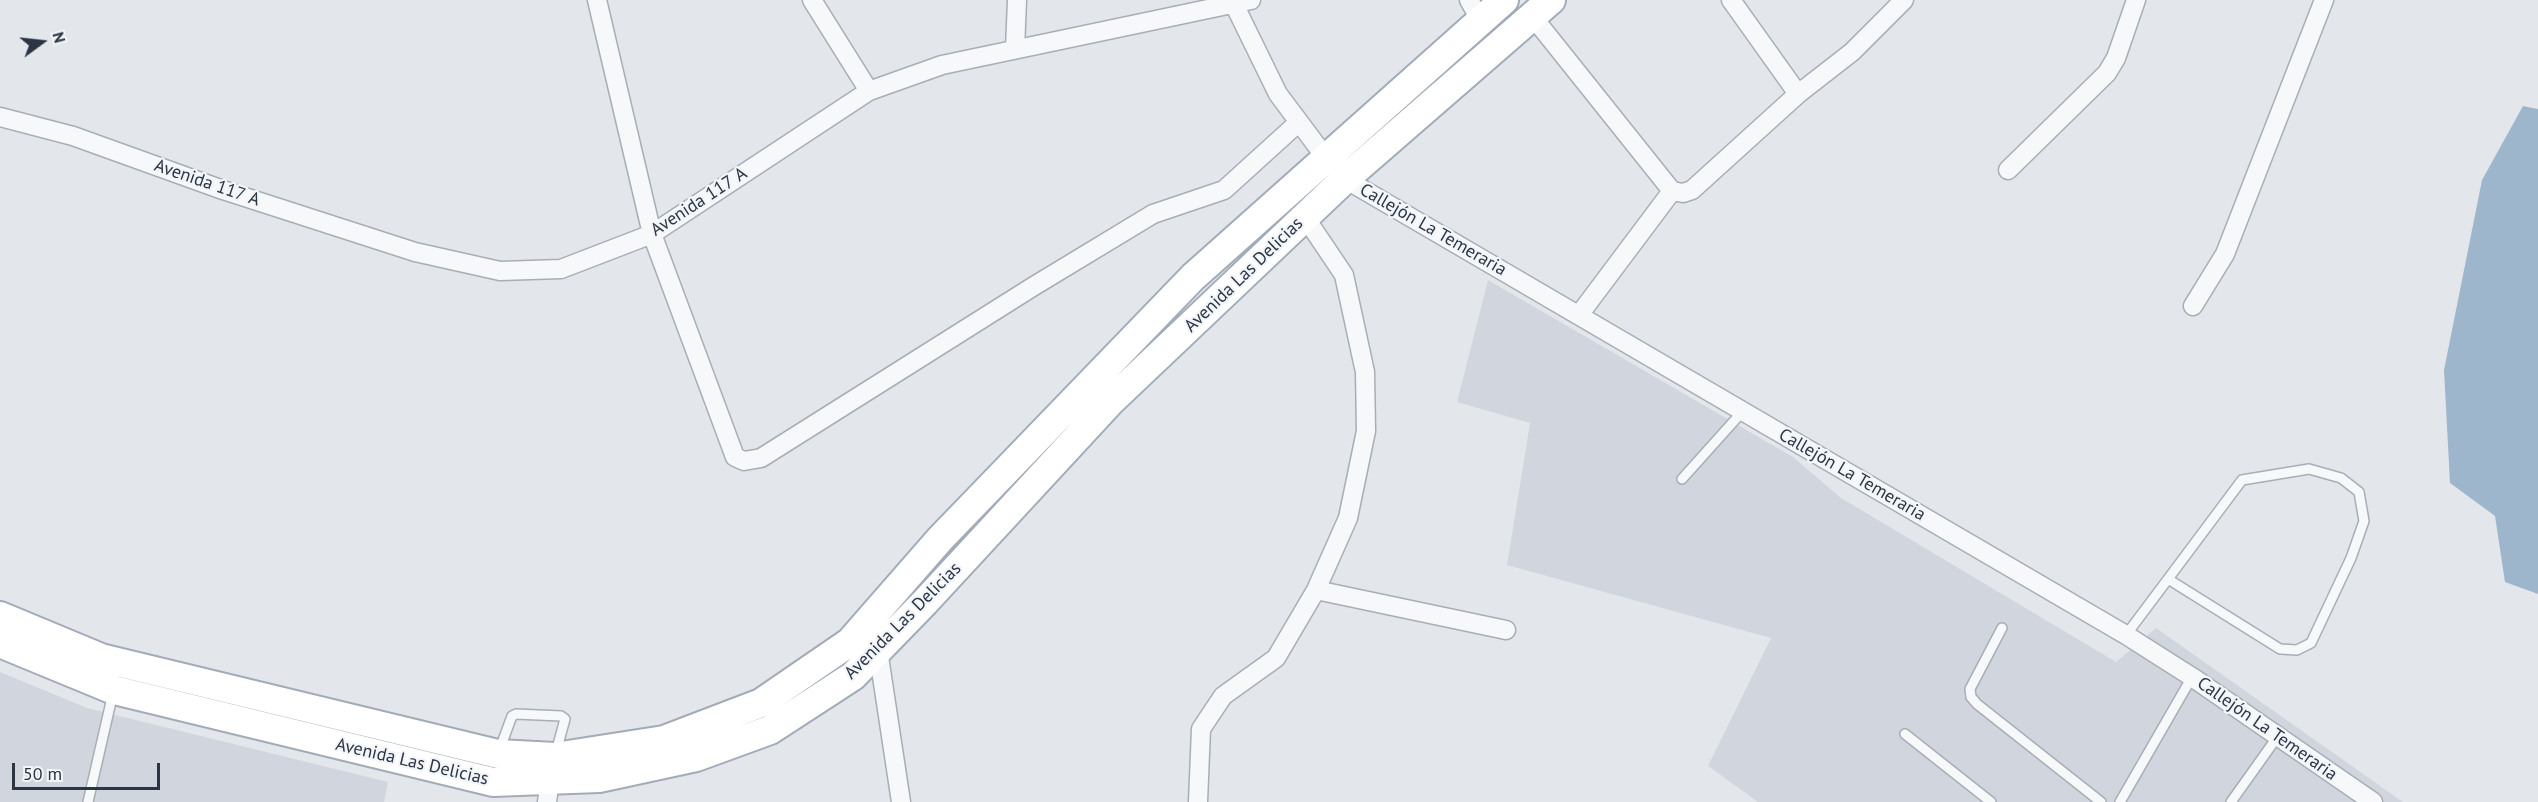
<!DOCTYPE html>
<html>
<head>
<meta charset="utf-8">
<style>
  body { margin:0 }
  #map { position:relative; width:2538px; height:802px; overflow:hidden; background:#e3e7ec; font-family:"PT Sans",sans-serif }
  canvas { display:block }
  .north { position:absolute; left:12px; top:12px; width:60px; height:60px; -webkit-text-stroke:4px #f3f6f9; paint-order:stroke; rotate:75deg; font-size:16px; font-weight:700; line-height:24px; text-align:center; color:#2b3544 }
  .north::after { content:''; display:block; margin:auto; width:21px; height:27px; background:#2b3544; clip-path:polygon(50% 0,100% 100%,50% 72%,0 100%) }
  .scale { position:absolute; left:12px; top:763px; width:148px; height:27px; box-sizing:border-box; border:3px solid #2b3544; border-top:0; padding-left:8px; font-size:18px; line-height:21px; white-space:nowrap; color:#2b3544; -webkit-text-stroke:4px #f3f6f9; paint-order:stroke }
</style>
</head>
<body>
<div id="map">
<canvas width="2538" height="802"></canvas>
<div class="north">N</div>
<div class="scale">50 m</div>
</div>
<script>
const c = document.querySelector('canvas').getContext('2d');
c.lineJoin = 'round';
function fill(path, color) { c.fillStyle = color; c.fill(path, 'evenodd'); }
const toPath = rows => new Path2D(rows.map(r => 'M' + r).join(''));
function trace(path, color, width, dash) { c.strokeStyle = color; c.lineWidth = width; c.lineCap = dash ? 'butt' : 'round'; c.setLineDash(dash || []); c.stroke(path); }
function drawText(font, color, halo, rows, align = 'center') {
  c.font = font + ' "PT Sans",sans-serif'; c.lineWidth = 4.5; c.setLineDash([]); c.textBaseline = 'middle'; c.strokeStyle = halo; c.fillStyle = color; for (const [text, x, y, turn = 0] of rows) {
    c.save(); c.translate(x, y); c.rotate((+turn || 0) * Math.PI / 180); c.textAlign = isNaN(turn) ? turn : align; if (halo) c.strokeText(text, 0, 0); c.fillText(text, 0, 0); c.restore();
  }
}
fill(toPath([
  [1488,280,1793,457,1841,498,2116,662,2156,628,2403,802,1758,802,1708,766,1771,638,1507,565,1530,423,1457,402],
  [0,672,87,708,388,782,384,802,0,802]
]), '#d1d6de');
fill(toPath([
  [2523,106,2538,109,2538,594,2505,582,2495,516,2450,483,2444,370,2482,180]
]), '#9eb6cc');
const lane = toPath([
  [1682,479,1743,411],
  [2002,628,1970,689,1971,697,1977,704,2101,802],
  [2126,635,2168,579,2242,480,2309,469,2341,478,2359,492,2364,521,2351,558,2311,643,2297,650,2280,649,2168,579],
  [1905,734,1991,802],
  [499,751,512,716,516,714,561,716,565,719,556,752],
  [88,802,113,693],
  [2120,802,2192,677],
  [2231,802,2278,736]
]);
const street = toPath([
  [597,0,652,234,735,457,744,461,761,458,1034,286,1153,214,1224,190,1299,122],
  [812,0,869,91],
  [1469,0,1481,21],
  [1731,0,1798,94],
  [1234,4,1278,94,1326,158,1345,179,2126,635,2192,677,2373,802],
  [1533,17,1672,191,1683,193,1692,190,1798,94,1852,52,1904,0],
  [1015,49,1017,0],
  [0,117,73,136,223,190,415,252,500,271,561,269,652,234,869,91,942,65,1251,0],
  [2008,170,2107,73,2116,58,2136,0],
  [2193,306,2225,254,2324,0],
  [1579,315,1672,191],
  [1316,590,1506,630],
  [878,650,901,802],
  [547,802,550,780],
  [1198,802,1201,729,1223,696,1276,658,1316,590,1348,518,1366,431,1365,372,1344,275,1305,217]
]);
const primary = toPath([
  [0,616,101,658,498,754,555,757,664,740,761,703,850,642,940,539,1193,277,1504,0],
  [0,643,114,690,493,782,599,778,696,757,770,730,853,676,925,602,1111,401,1345,179,1551,0]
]);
trace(lane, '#a8aeb6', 12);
trace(street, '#a8aeb6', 21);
trace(primary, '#a2acb8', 32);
trace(lane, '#f6f8fa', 9);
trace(street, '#f6f8fa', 18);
trace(primary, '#fff', 28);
drawText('18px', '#2b3544', '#f3f6f9', [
  ["Avenida 117 A",207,183,19],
  ["Avenida 117 A",699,202,-33],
  ["Callejón La Temeraria",1433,230,30],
  ["Avenida Las Delicias",1244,275,-44],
  ["Callejón La Temeraria",1852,475,30],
  ["Avenida Las Delicias",903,621,-45],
  ["Callejón La Temeraria",2267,729,35],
  ["Avenida Las Delicias",412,762,13]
]);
</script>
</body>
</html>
